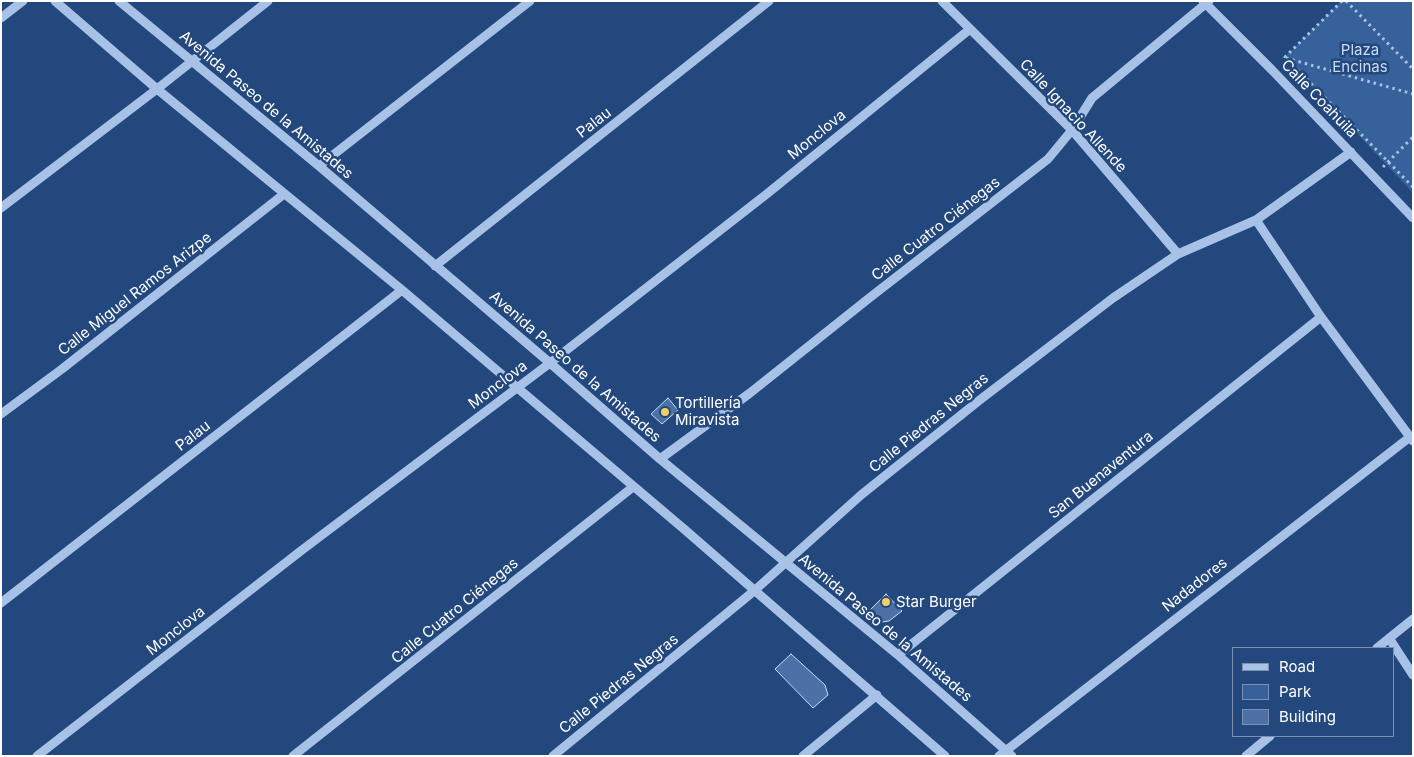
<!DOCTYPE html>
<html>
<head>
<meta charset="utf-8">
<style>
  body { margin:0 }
  #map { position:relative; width:1414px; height:757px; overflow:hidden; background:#23487d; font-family:Inter,sans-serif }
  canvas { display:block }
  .frame { position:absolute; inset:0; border:2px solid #fff; pointer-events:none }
  .legend { position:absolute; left:1232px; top:647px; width:162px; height:90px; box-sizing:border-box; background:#23487d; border:1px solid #7b91b1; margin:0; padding:6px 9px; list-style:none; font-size:15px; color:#fff }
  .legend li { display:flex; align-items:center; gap:10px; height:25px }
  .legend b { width:25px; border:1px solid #7b91b1 }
</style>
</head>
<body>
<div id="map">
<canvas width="1414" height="757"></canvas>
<div class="frame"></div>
<ul class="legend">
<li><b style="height:6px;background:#a7c2e6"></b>Road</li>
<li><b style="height:14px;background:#36619b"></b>Park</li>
<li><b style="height:14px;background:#4b71a6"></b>Building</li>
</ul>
</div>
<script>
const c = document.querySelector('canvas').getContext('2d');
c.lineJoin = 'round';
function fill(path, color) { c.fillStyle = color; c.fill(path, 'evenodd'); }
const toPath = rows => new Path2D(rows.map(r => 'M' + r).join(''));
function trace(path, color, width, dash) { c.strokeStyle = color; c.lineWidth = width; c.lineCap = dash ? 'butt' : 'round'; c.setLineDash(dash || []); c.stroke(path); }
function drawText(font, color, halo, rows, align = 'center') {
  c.font = font + ' Inter,sans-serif'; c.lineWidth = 5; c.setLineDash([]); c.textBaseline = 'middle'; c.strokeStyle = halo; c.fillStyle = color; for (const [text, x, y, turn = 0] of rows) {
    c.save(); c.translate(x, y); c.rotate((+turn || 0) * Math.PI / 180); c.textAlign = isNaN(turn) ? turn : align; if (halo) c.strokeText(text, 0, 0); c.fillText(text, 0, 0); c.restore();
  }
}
fill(toPath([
  [1341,1,1413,1,1413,193,1285,57]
]), '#36619b');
const building = toPath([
  [668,398,678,410,662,424,651,414,668,398],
  [886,594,902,611,889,621,875,623,866,614,886,594],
  [791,654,825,685,828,695,813,708,775,669,791,654]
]);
fill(building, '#4b71a6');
trace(building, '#cadcf5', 1);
trace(toPath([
  [1342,1,1285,57,1413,187],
  [1346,1,1413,69],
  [1286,58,1413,94],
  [1383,167,1413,137]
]), '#a7c2e6', 3, [2.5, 4]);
trace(toPath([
  [55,1,157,89,402,290,684,529,945,756],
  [119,1,319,166,550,363,660,459,898,655,1012,756],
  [942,1,1072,130,1178,254],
  [1203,1,1272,70,1413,218],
  [1,18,23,1],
  [319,166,530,1],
  [1,208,157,89,268,1],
  [1256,220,1321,317,1413,441],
  [435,266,769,1],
  [1,414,62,369,284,194],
  [660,459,750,393,868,299,1048,159,1072,130,1092,98,1209,1],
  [1,603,402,290],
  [1389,638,1413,675],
  [1377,648,1413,619],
  [898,655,1321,317],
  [37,756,302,550,550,363,768,193,970,29],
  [293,756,633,487],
  [553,756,754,591,861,495,981,399,1113,298,1178,254,1256,220,1351,152],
  [803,756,877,695],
  [999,756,1410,437],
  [1246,756,1270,736]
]), '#a7c2e6', 9);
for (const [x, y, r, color] of [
  [665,412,5,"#f1ce6a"],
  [886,602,5,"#f1ce6a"]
]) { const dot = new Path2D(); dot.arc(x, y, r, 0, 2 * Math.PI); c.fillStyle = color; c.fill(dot); trace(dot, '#23487d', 2); }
drawText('15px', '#cadcf5', '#23487d', [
  ["Plaza",1360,50],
  ["Encinas",1360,67]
]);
drawText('15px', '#fff', '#23487d', [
  ["Calle Coahuila",1319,99,46],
  ["Avenida Paseo de la Amistades",266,105,40],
  ["Calle Ignacio Allende",1073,116,47],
  ["Palau",594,123,-38],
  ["Monclova",817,135,-39],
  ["Calle Cuatro Ciénegas",936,229,-38],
  ["Calle Miguel Ramos Arizpe",135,294,-38],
  ["Avenida Paseo de la Amistades",575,367,41],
  ["Monclova",498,385,-37],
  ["Calle Piedras Negras",929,423,-39],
  ["Palau",193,436,-38],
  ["San Buenaventura",1101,475,-39],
  ["Nadadores",1195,585,-38],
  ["Calle Cuatro Ciénegas",455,611,-39],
  ["Avenida Paseo de la Amistades",885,628,40],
  ["Monclova",176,631,-38],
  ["Calle Piedras Negras",619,684,-39]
]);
drawText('15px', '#fff', '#23487d', [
  ["Tortillería",675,403],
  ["Miravista",675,420],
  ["Star Burger",896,602]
], 'left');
</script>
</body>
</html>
